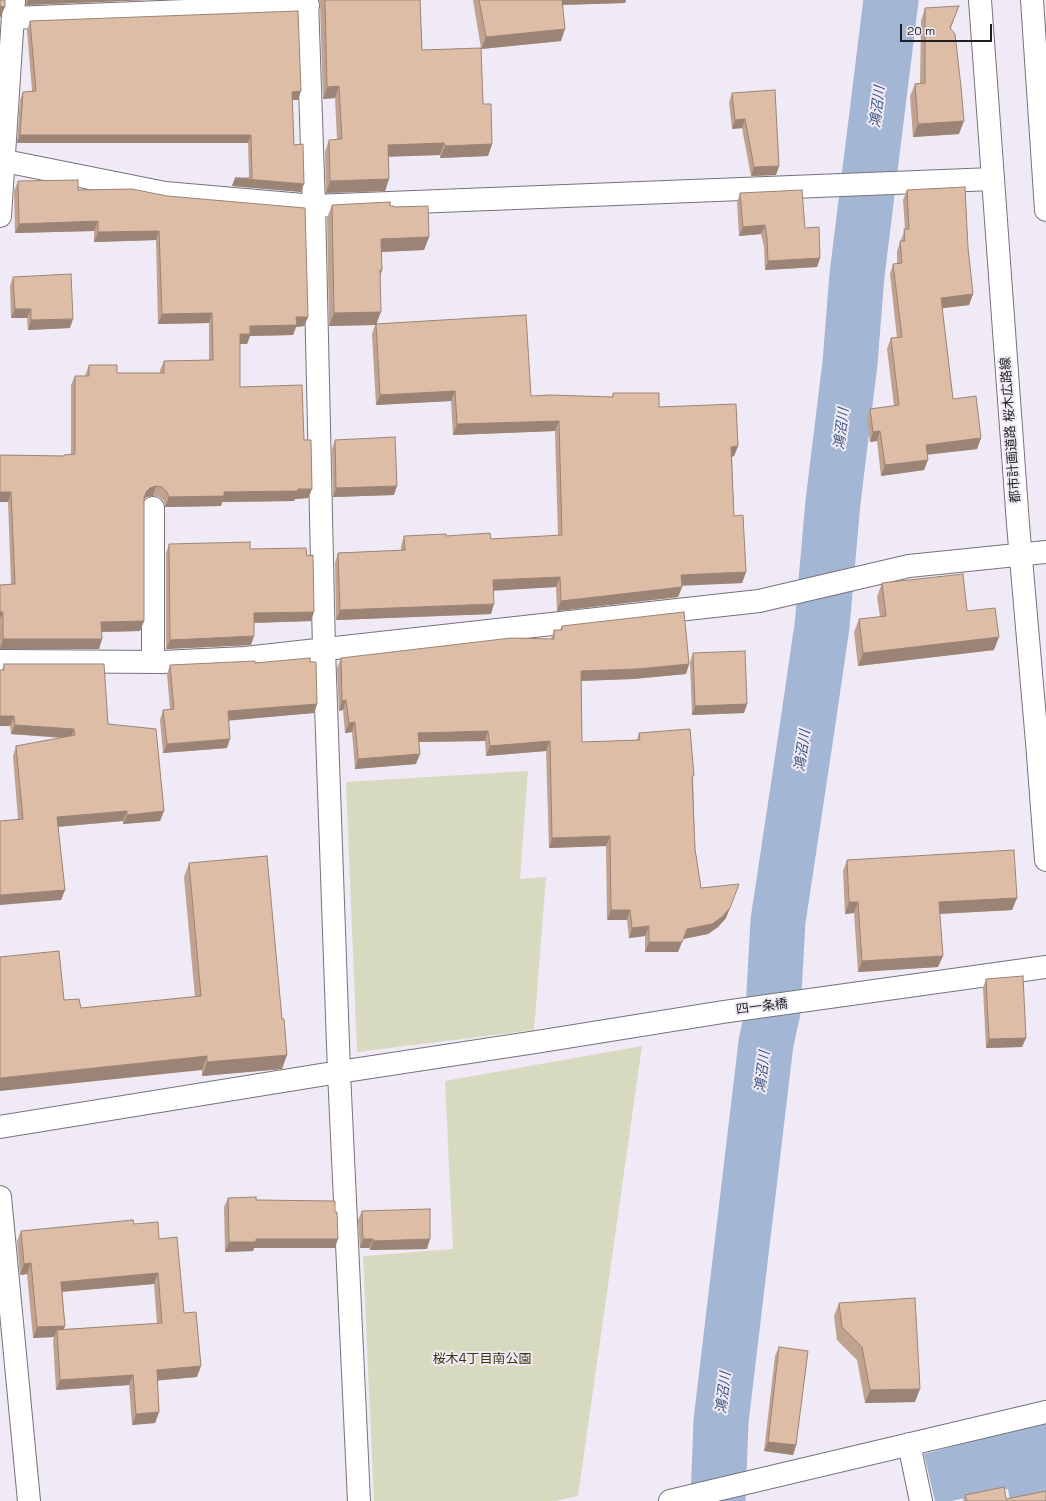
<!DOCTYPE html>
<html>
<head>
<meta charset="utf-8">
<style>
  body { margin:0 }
  #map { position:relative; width:1046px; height:1501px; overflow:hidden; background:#efeaf5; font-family:"Space Grotesk",sans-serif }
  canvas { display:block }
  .scale { position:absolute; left:900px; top:24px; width:92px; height:18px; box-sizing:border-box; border:2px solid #201f23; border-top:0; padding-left:5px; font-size:12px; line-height:14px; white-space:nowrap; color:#201f23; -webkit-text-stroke:3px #efeaf5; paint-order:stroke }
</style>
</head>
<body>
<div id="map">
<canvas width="1046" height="1501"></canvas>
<div class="scale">20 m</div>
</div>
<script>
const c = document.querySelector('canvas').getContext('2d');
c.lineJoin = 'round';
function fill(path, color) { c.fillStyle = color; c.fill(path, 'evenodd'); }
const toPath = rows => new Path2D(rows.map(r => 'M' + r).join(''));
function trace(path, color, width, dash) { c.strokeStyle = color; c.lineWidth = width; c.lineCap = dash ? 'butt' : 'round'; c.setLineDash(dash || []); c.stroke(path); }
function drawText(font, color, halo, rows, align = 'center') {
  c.font = font + ' "Space Grotesk","Noto Sans JP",sans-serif'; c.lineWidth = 4; c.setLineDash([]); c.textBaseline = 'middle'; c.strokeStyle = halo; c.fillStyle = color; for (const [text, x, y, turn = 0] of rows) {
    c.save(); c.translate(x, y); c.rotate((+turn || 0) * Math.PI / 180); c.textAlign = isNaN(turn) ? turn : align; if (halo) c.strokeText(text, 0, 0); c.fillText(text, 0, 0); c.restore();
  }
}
fill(toPath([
  [528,771,520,879,546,877,534,1030,357,1052,346,782],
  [642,1046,578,1496,555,1501,374,1501,363,1256,453,1249,445,1081]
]), '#d8dac0');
fill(toPath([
  [1046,1421,1046,1496,1010,1501,1008,1489,951,1501,935,1501,924,1454]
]), '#a3b6d4');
trace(toPath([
  [718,1501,721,1421,766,1043,773,1011,778,921,808,722,822,626,833,502,850,363,857,275,891,0]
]), '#a3b6d4', 55);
const street = toPath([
  [307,0,314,206,324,649,339,1072,359,1501],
  [13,18,308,6],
  [0,160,165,193,314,206,993,179],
  [0,216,14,0],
  [153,508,153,662],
  [0,661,162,662,245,658,759,601,909,566,1046,552],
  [0,1127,339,1072,536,1042,723,1012,1046,967],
  [0,1197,29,1501],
  [909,1444,921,1501],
  [670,1501,1046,1412]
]);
const secondary = toPath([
  [980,0,1018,524,1037,742,1046,860],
  [1032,0,1046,210]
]);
trace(street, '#76727c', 24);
trace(secondary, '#76727c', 24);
trace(street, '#fff', 22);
trace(secondary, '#fff', 22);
fill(toPath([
  [26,0,148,0,26,5],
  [319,0,421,0,420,3,422,50,481,48,473,0,626,0,625,3,563,5,561,41,481,49,483,104,492,144,488,156,440,158,440,155,388,156,389,179,385,191,326,193,325,152,329,140,337,140,335,98,323,99,320,5],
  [925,8,954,19,951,28,959,134,913,137,910,96,915,84,920,83,921,21],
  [30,21,298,100,292,100,294,145,301,192,232,186,235,178,249,178,248,143,17,143,20,100,23,92,32,91,27,30],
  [732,93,776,175,751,176,742,128,732,129,729,102],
  [18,181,78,190,132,189,308,317,304,326,296,327,293,335,250,336,247,344,240,344,240,387,304,440,312,489,308,498,295,499,294,501,222,502,221,506,165,507,164,501,159,497,153,496,146,497,144,500,144,621,140,631,102,632,102,639,99,649,0,649,0,585,11,584,8,502,0,455,63,456,64,455,71,454,71,385,75,376,85,376,89,365,117,373,160,373,160,370,164,361,209,360,209,323,158,324,156,240,94,242,94,231,15,233,14,191],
  [907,190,968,248,973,294,969,305,942,308,953,399,981,438,977,449,927,455,924,470,881,476,877,441,870,442,867,419,870,409,894,406,887,349,891,338,897,338,890,274,893,264,897,263,897,251,905,229,903,200],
  [740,193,805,228,820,258,817,267,765,270,764,247,761,234,739,236,737,202],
  [332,205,390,206,394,207,429,237,424,250,381,252,382,270,380,277,377,324,531,396,612,397,613,393,659,407,738,446,734,456,732,457,734,516,746,572,742,583,682,585,682,587,678,597,557,611,556,587,494,590,491,614,336,620,335,563,338,553,401,550,401,546,404,536,446,536,491,539,558,536,555,431,453,435,451,401,376,405,372,334,375,325,329,326,327,218],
  [13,277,70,328,28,330,27,318,11,318,10,286],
  [335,440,394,495,333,497,332,449],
  [169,544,250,549,311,621,254,623,251,645,166,649,166,553],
  [882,583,967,611,994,650,858,666,854,632,859,619,880,617,877,597],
  [562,626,689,664,686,674,633,679,581,681,582,742,637,740,639,733,693,778,695,849,701,888,726,918,718,927,708,934,683,939,678,952,645,952,645,936,629,938,627,920,607,920,606,846,549,848,546,751,486,756,485,741,419,742,416,764,355,769,352,732,345,733,343,710,339,711,337,668,341,658,551,639,554,630,560,630],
  [693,653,747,704,744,713,692,715,690,662],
  [310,662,317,704,314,713,229,720,227,748,163,753,160,720,163,710,170,710,167,674,170,665],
  [4,664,108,724,164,811,160,821,123,824,123,821,58,827,65,890,61,900,18,819,13,756,16,746,61,738,11,734,10,726,2,670],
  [847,860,1017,898,1012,910,940,914,938,967,858,972,854,913,845,914,843,871],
  [189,863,282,1069,202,1076,202,1070,64,1000,81,1008,195,997,184,877],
  [986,979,1026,1038,1022,1047,986,1048,983,988],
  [228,1198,256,1200,335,1248,254,1248,253,1251,225,1252,224,1207],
  [362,1211,427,1249,370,1250,369,1248,360,1248,358,1220],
  [134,1224,159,1239,184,1313,197,1377,157,1380,159,1412,155,1423,132,1425,129,1385,56,1390,53,1340,54,1337,33,1338,27,1274,20,1275,17,1241,21,1231],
  [154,1284,157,1324,64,1329,65,1326,62,1292],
  [839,1303,915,1402,865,1403,857,1360,837,1340,834,1316],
  [779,1347,796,1445,793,1455,764,1451,775,1356],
  [965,1495,1006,1499,1046,1501,963,1501]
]), '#bfa390');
fill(toPath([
  [28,0,148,0,26,5],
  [559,0,626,0,625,3,557,5],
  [0,6,5,7,0,18],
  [565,29,561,41,481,49,486,37],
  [339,86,335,98,323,99,327,87],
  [301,91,298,100,289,100,292,92],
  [745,119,742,128,732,129,735,120],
  [964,121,959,134,913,137,918,124],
  [20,135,251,135,248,143,17,143],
  [444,143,440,155,384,157,388,145],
  [492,144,488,156,440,158,445,146],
  [779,166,776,175,751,176,754,167],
  [235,178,304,184,301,192,232,186],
  [389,179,385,191,326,193,330,181],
  [98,221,94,231,15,233,19,224],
  [765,225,761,234,739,236,743,227],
  [159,231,156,240,94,242,98,232],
  [429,237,424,250,376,252,381,239],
  [820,258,817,267,765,270,768,261],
  [380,270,382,270,377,284],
  [973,294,969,305,937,309,941,298],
  [15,309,31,309,27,318,11,318],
  [381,312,376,325,376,324,375,325,329,326,334,313],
  [212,313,209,323,158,324,162,314],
  [296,317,308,317,304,326,296,327,293,335,250,336,247,344,237,344,240,334,250,326],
  [73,319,70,328,28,330,31,320],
  [455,391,451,401,376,405,380,395],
  [559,421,555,431,453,435,457,424],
  [880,431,877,441,870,442,873,432],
  [981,438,977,449,922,455,926,445],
  [738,446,734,456,727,457,731,447],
  [928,460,924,470,881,476,885,465],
  [156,486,153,496,146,497,142,502,146,492,150,488],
  [397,486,394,495,333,497,336,488],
  [312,489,308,498,295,499,294,501,222,502,221,506,165,507,169,497,224,492],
  [0,492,11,492,8,502,0,502],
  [746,572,742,583,677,586,681,575],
  [560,577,556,587,489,591,493,580],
  [682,587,678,597,557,611,561,601],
  [494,604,491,614,336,620,340,610],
  [0,612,3,612,0,619],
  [314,612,311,621,250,623,254,613],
  [144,621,140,631,97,632,101,622],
  [254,636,251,645,166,649,170,640],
  [999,637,994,650,858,666,863,653],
  [3,639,102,639,99,649,0,649],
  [689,664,686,674,633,679,577,681,581,671],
  [346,700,343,710,339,711,342,701],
  [317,704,314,713,225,721,228,711],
  [747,704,744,713,692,715,695,706],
  [0,716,14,716,10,726,0,726],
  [355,722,352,732,345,733,349,723],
  [15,725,74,729,71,738,11,734],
  [488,731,485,741,414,742,418,733],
  [230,739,227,748,163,753,167,744],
  [550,741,546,751,486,756,490,746],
  [420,754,416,764,355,769,358,759],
  [127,811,123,821,54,827,57,817],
  [164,811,160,821,123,824,127,815],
  [610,836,606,846,549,848,552,838],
  [65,890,61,900,0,905,0,895],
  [1017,898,1012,910,935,914,939,902],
  [849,902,858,902,854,913,845,914],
  [730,908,726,918,718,927,708,934,683,939,687,929],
  [611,910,630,910,627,920,607,920],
  [649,926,645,936,629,938,632,928],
  [649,942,682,942,678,952,645,952],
  [943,956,938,967,858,972,862,961],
  [1026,1038,1022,1047,986,1048,989,1039],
  [287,1055,282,1069,202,1076,207,1062],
  [207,1056,202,1070,0,1091,0,1078],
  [256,1239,338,1239,335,1248,254,1248,253,1251,225,1252,229,1242],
  [363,1239,373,1239,369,1248,360,1248],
  [430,1239,427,1249,370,1250,373,1241],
  [31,1263,27,1274,20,1275,24,1264],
  [158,1273,154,1284,57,1292,61,1282],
  [65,1326,61,1336,57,1330,54,1337,33,1338,37,1327],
  [201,1366,197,1377,153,1381,157,1370],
  [133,1375,129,1385,56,1390,60,1380],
  [920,1389,915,1402,865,1403,870,1390],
  [159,1412,155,1423,132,1425,136,1414],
  [768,1442,796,1445,793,1455,764,1451]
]), '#9b8475');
const building = toPath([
  [0,0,5,0,5,7,0,6,0,0],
  [325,0,420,0,422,50,481,48,483,104,491,104,492,144,445,146,444,143,388,145,389,179,330,181,329,140,342,139,339,86,327,87,325,0],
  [479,0,562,0,565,29,486,37,479,0],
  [959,6,950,28,955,34,961,87,964,121,918,124,915,84,925,83,925,8,959,6],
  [298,11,301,91,292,92,294,145,303,144,304,184,235,178,252,178,251,135,20,135,23,92,36,91,30,21,298,11],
  [775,90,779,166,754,167,745,119,735,120,732,93,775,90],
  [78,180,78,190,132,189,167,196,305,208,308,317,296,317,297,325,250,326,250,334,240,334,240,387,302,385,304,440,311,440,312,489,298,489,298,491,224,492,224,496,169,497,167,492,162,487,156,486,150,488,146,492,144,498,144,621,101,622,102,639,3,639,3,612,0,612,0,585,15,584,11,492,0,492,0,455,64,456,64,455,75,454,75,376,89,376,89,365,117,365,117,373,164,373,164,361,213,360,212,313,162,314,159,231,98,232,98,221,19,224,18,181,78,180],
  [965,187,968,248,973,294,941,298,953,399,976,396,981,438,926,445,928,460,885,465,880,431,873,432,870,409,899,405,891,338,902,337,893,264,902,263,900,241,905,241,904,229,909,229,907,190,965,187],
  [802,190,805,228,819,227,820,258,768,261,767,238,765,225,743,227,740,193,802,190],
  [390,202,390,206,394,206,394,207,428,206,429,237,381,239,382,270,380,270,381,312,334,313,332,205,390,202],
  [71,274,73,319,31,320,31,309,15,309,13,277,71,274],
  [526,315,531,396,550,395,613,397,613,393,659,393,659,407,736,404,738,446,731,447,734,516,743,515,746,572,681,575,682,587,561,601,560,577,493,580,494,604,340,610,338,553,405,550,404,536,446,534,446,536,490,533,491,539,562,535,559,421,457,424,455,391,380,395,376,324,526,315],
  [395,437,397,486,336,488,335,440,395,437],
  [250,542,250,549,306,548,307,556,313,555,314,612,254,613,254,636,170,640,169,544,250,542],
  [963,574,967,611,995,608,999,637,863,653,859,619,886,616,882,583,963,574],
  [684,612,689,664,637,669,581,671,582,742,640,740,639,733,690,729,694,776,692,776,695,849,701,888,739,884,730,908,722,917,712,924,687,929,682,942,649,942,649,926,632,928,630,910,611,910,610,836,552,838,550,741,490,746,488,731,418,733,420,754,358,759,355,722,349,723,346,700,342,701,341,658,511,638,554,639,554,630,562,630,562,626,684,612],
  [745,651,747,704,695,706,693,653,745,651],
  [310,658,310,662,316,662,317,704,228,711,230,739,167,744,163,710,174,709,170,665,255,661,255,663,310,658],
  [4,664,104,664,108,724,156,729,164,811,127,815,127,811,57,817,65,890,0,895,0,821,23,819,16,746,75,735,74,729,15,725,14,716,0,716,0,670,4,670,4,664],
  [1014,850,1017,898,939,902,943,956,862,961,858,902,849,902,847,860,1014,850],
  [267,856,282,1019,284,1019,287,1055,207,1062,207,1056,0,1078,0,957,59,951,64,1000,79,999,81,1008,201,996,189,863,267,856],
  [1023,976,1026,1038,989,1039,986,979,1023,976],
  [256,1197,256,1200,335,1201,335,1212,337,1212,338,1239,256,1239,256,1242,229,1242,228,1198,256,1197],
  [430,1209,430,1239,373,1241,373,1239,363,1239,362,1211,430,1209],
  [133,1220,134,1224,158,1222,159,1239,177,1237,184,1313,196,1312,201,1366,157,1370,159,1412,136,1414,133,1375,60,1380,57,1330,162,1323,158,1273,61,1282,65,1326,37,1327,31,1263,24,1264,21,1231,133,1220],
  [915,1298,920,1389,870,1390,862,1347,842,1327,839,1303,915,1298],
  [779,1347,808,1351,796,1445,768,1442,779,1347],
  [1004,1487,1006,1499,1046,1491,1046,1501,967,1501,965,1495,1004,1487]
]);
fill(building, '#debda7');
trace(building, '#9b8475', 1);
drawText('13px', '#201f23', '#efeaf5', [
  ["都市計画道路 桜木広路線",1011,430,-94],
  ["四一条橋",762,1007,-7]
]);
drawText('13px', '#37380c', '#efeaf5', [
  ["桜木4丁目南公園",482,1359]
]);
drawText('italic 14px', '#3a547f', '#efeaf5', [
  ["鴻沼川",878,107,-83],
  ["鴻沼川",842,429,-83],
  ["鴻沼川",803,751,-82],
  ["鴻沼川",763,1072,-83],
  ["鴻沼川",724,1393,-83]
]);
</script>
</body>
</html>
